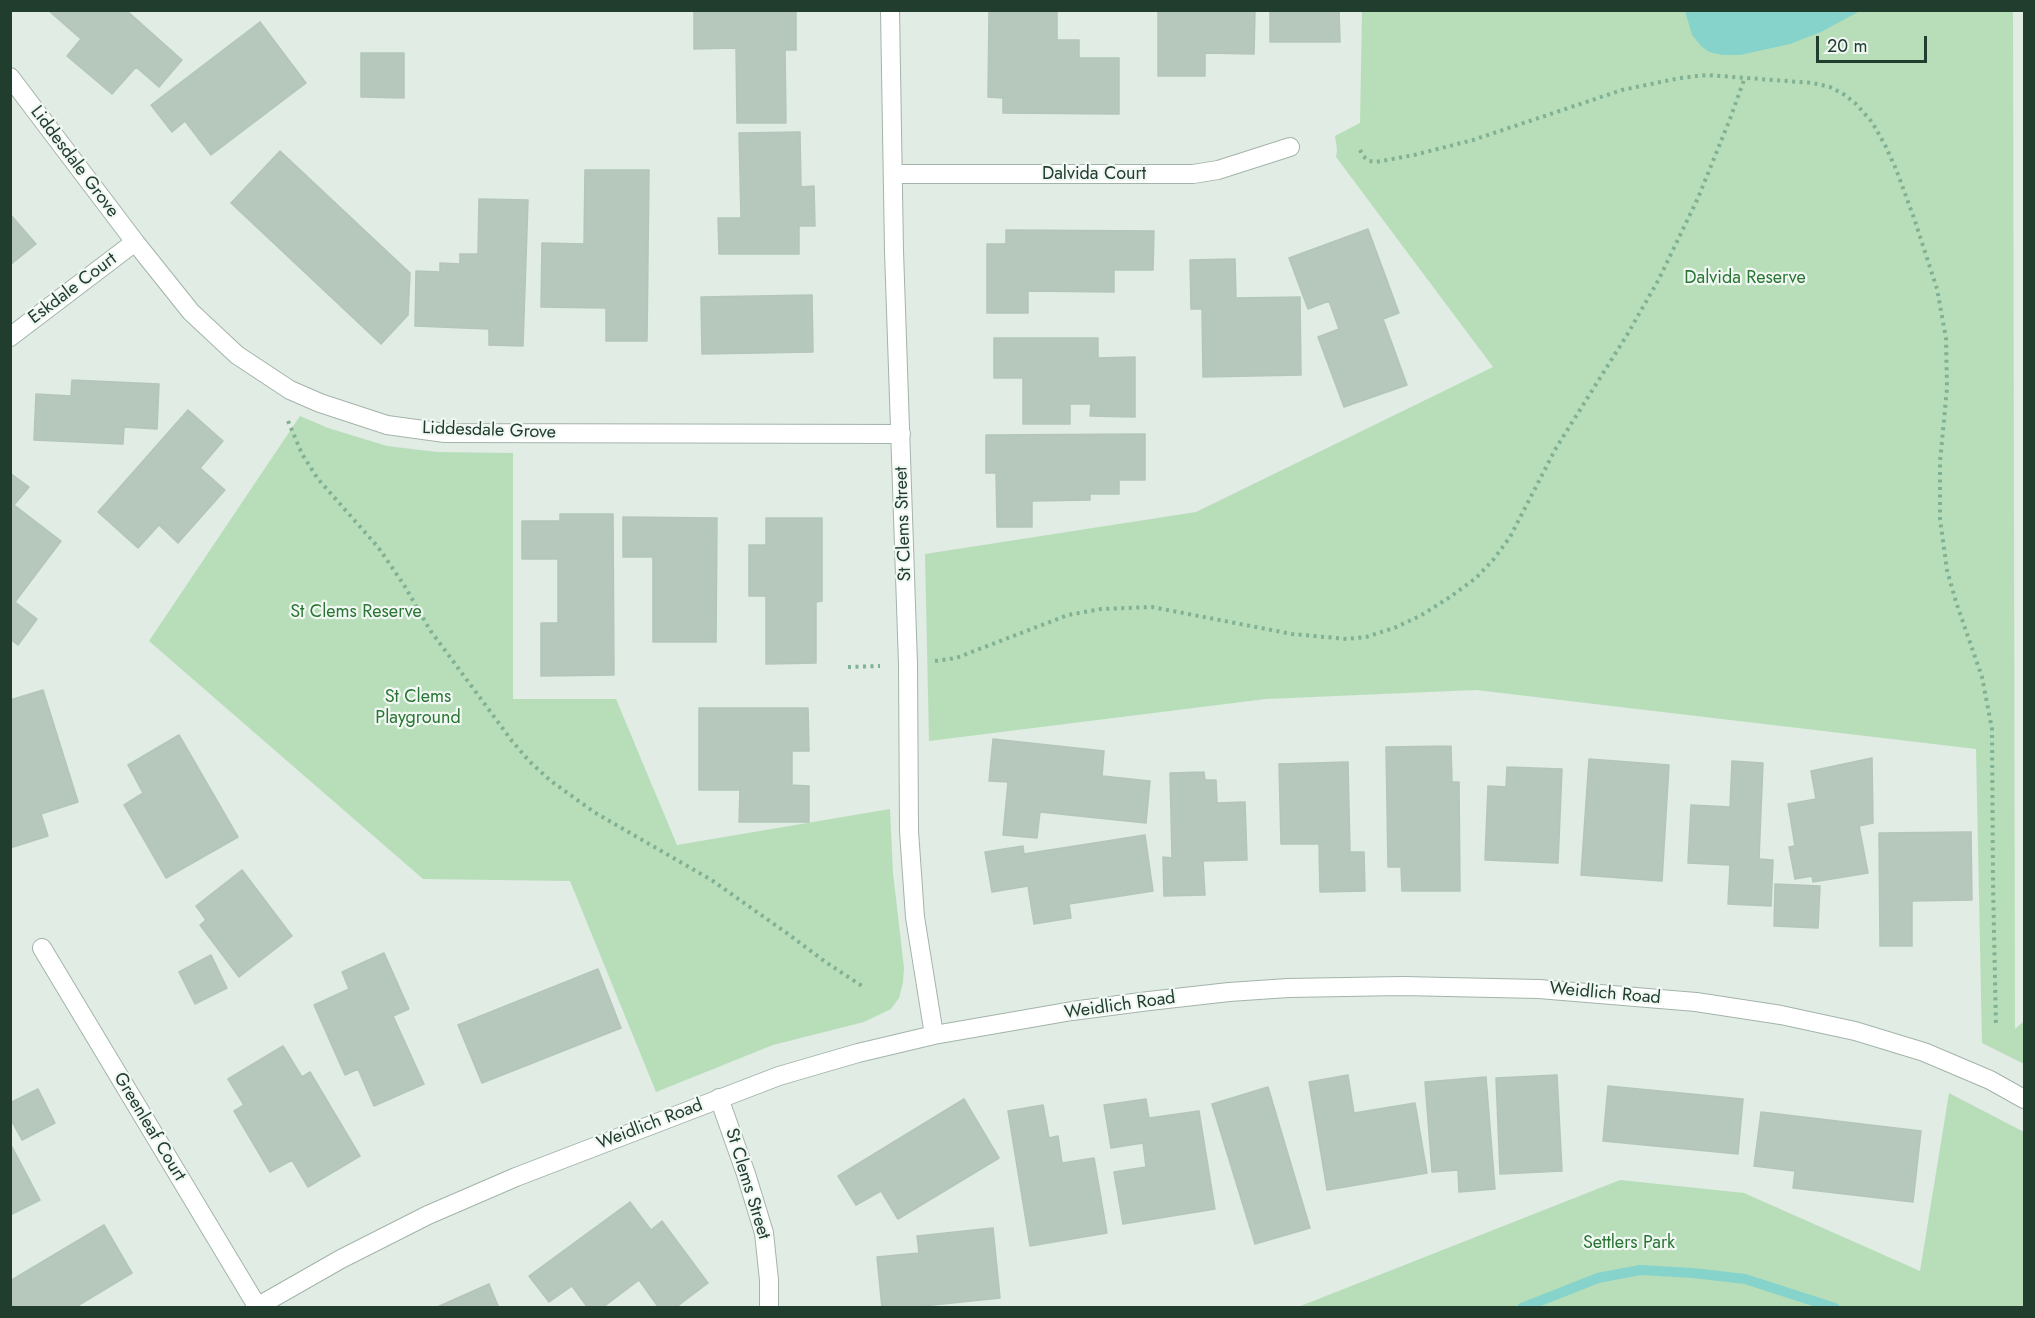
<!DOCTYPE html>
<html>
<head>
<meta charset="utf-8">
<style>
  body { margin:0 }
  #map { position:relative; width:2035px; height:1318px; overflow:hidden; background:#e0ece4; font-family:Jost,sans-serif }
  canvas { display:block }
  .frame { position:absolute; inset:0; border:12px solid #203d2e; pointer-events:none }
  .scale { position:absolute; left:1816px; top:36px; width:111px; height:27px; box-sizing:border-box; border:3px solid #203d2e; border-top:0; padding-left:8px; font-size:18px; line-height:21px; white-space:nowrap; color:#203d2e; -webkit-text-stroke:4px #f1f8f3; paint-order:stroke }
</style>
</head>
<body>
<div id="map">
<canvas width="2035" height="1318"></canvas>
<div class="frame"></div>
<div class="scale">20 m</div>
</div>
<script>
const c = document.querySelector('canvas').getContext('2d');
c.lineJoin = 'round';
function fill(path, color) { c.fillStyle = color; c.fill(path, 'evenodd'); }
const toPath = rows => new Path2D(rows.map(r => 'M' + r).join(''));
function trace(path, color, width, dash) { c.strokeStyle = color; c.lineWidth = width; c.lineCap = dash ? 'butt' : 'round'; c.setLineDash(dash || []); c.stroke(path); }
function drawText(font, color, halo, rows, align = 'center') {
  c.font = font + ' Jost,sans-serif'; c.lineWidth = 4.5; c.setLineDash([]); c.textBaseline = 'middle'; c.strokeStyle = halo; c.fillStyle = color; for (const [text, x, y, turn = 0] of rows) {
    c.save(); c.translate(x, y); c.rotate((+turn || 0) * Math.PI / 180); c.textAlign = isNaN(turn) ? turn : align; if (halo) c.strokeText(text, 0, 0); c.fillText(text, 0, 0); c.restore();
  }
}
fill(toPath([
  [1362,11,2013,11,2015,1029,2024,1021,2024,1064,1982,1043,1976,749,1476,690,1266,699,929,741,925,554,1196,512,1493,367,1336,157,1337,150,1335,136,1360,123],
  [300,416,328,428,387,446,437,452,513,453,513,699,616,699,677,845,890,809,893,873,904,968,903,982,899,998,891,1009,864,1022,773,1045,656,1092,570,881,423,879,149,641],
  [1949,1093,2024,1132,2024,1307,1298,1307,1620,1180,1744,1193,1920,1271]
]), '#b8deb9');
fill(toPath([
  [1685,11,1685,10,1860,11,1821,32,1790,44,1740,55,1722,55,1709,52,1701,46,1692,35]
]), '#86d3cb');
trace(toPath([
  [1522,1308,1598,1278,1640,1270,1693,1273,1745,1279,1835,1308]
]), '#86d3cb', 10);
const building = toPath([
  [48,10,126,10,182,60,159,87,136,67,112,94,67,56,81,39,48,10],
  [694,10,796,10,796,50,785,50,786,123,737,123,736,48,694,49,694,10],
  [989,10,1057,10,1057,40,1079,40,1079,58,1119,58,1119,114,1003,113,1003,98,988,97,989,10],
  [1158,10,1255,10,1254,54,1205,53,1205,76,1158,76,1158,10],
  [1270,10,1339,10,1340,42,1270,42,1270,10],
  [260,22,306,83,211,155,185,121,172,132,151,105,260,22],
  [361,53,404,53,404,98,361,97,361,53],
  [800,132,801,187,814,186,815,226,799,226,799,254,719,254,718,218,741,218,739,133,800,132],
  [280,151,410,273,408,315,381,344,231,203,280,151],
  [585,170,649,170,647,341,606,341,606,308,541,307,542,243,584,244,585,170],
  [479,199,528,200,523,346,489,345,489,329,415,326,416,271,440,272,440,263,460,264,460,254,478,254,479,199],
  [10,214,36,244,10,265,10,214],
  [1368,229,1399,313,1383,319,1407,385,1344,407,1318,337,1339,329,1329,301,1308,309,1289,258,1368,229],
  [1006,230,1154,231,1153,270,1114,270,1114,292,1028,291,1028,313,987,313,987,244,1006,244,1006,230],
  [1235,259,1236,298,1300,297,1301,375,1203,377,1202,309,1191,309,1190,260,1235,259],
  [812,295,813,352,702,354,701,297,812,295],
  [994,338,1098,338,1098,358,1135,357,1135,417,1090,416,1091,404,1070,404,1070,424,1023,424,1023,378,994,378,994,338],
  [72,380,159,384,157,429,124,427,123,444,34,440,36,394,71,396,72,380],
  [188,410,223,441,200,468,225,490,178,543,159,525,138,548,98,512,188,410],
  [1145,434,1145,480,1119,480,1119,494,1090,494,1090,500,1032,501,1032,527,997,527,996,473,986,473,986,435,1145,434],
  [10,473,29,487,14,505,61,541,15,602,37,619,18,645,10,639,10,473],
  [560,514,613,514,614,675,541,676,541,623,558,623,558,559,522,559,522,521,560,521,560,514],
  [623,517,717,518,716,642,653,642,653,557,623,557,623,517],
  [766,518,822,518,822,601,816,602,816,663,766,664,766,596,749,596,749,545,766,545,766,518],
  [43,690,78,802,41,814,48,836,10,848,10,700,43,690],
  [699,708,808,708,809,751,792,751,792,785,809,786,809,822,739,822,740,790,699,790,699,708],
  [179,735,238,837,166,878,124,805,143,793,128,765,179,735],
  [993,739,1104,751,1102,776,1150,781,1146,823,1040,812,1037,838,1003,835,1008,782,989,781,993,739],
  [1451,746,1452,782,1459,782,1460,891,1402,891,1401,867,1388,867,1386,747,1451,746],
  [1872,758,1873,823,1859,826,1868,873,1813,882,1812,876,1795,879,1789,847,1795,846,1788,804,1816,799,1811,771,1872,758],
  [1589,759,1669,765,1662,881,1581,875,1589,759],
  [1732,761,1763,763,1759,859,1773,860,1771,906,1728,904,1730,865,1688,863,1691,805,1730,807,1732,761],
  [1348,762,1350,852,1364,852,1365,891,1320,892,1319,844,1281,844,1279,764,1348,762],
  [1507,767,1562,769,1558,863,1485,860,1488,786,1506,787,1507,767],
  [1204,772,1205,780,1216,780,1217,803,1245,802,1247,860,1203,861,1205,895,1164,896,1163,857,1172,858,1170,773,1204,772],
  [1971,832,1972,900,1912,901,1912,946,1880,946,1879,833,1971,832],
  [1145,835,1153,891,1069,904,1071,918,1034,924,1028,886,992,892,985,852,1023,846,1024,854,1145,835],
  [242,870,292,936,239,977,200,925,206,920,196,906,242,870],
  [1775,884,1820,886,1818,928,1774,926,1775,884],
  [384,953,409,1009,393,1016,424,1084,374,1106,358,1069,345,1075,314,1005,349,989,342,972,384,953],
  [211,955,227,988,195,1004,179,972,211,955],
  [598,969,621,1028,482,1083,458,1025,598,969],
  [283,1046,302,1077,310,1072,360,1156,308,1187,292,1160,270,1172,234,1111,244,1105,228,1079,283,1046],
  [1348,1075,1354,1113,1415,1103,1427,1173,1327,1190,1309,1082,1348,1075],
  [1557,1075,1562,1171,1500,1174,1496,1078,1557,1075],
  [1486,1077,1495,1189,1459,1192,1458,1170,1432,1172,1425,1082,1486,1077],
  [1608,1086,1743,1099,1738,1154,1603,1141,1608,1086],
  [1268,1087,1310,1228,1255,1244,1212,1104,1268,1087],
  [38,1089,55,1123,22,1140,10,1118,10,1103,38,1089],
  [964,1099,999,1158,898,1219,881,1191,856,1205,838,1176,964,1099],
  [1146,1099,1149,1118,1199,1111,1215,1209,1123,1224,1114,1172,1146,1167,1143,1143,1111,1148,1104,1105,1146,1099],
  [1043,1105,1049,1138,1058,1136,1062,1163,1094,1158,1107,1233,1030,1246,1008,1111,1043,1105],
  [1761,1112,1921,1131,1913,1202,1793,1188,1795,1171,1754,1166,1761,1112],
  [10,1143,40,1200,10,1215,10,1143],
  [630,1202,651,1230,662,1221,708,1283,675,1308,659,1308,639,1280,602,1308,588,1308,572,1286,549,1302,529,1276,630,1202],
  [104,1225,132,1273,74,1308,10,1308,10,1281,104,1225],
  [993,1228,1000,1298,904,1308,882,1308,877,1257,919,1253,917,1236,993,1228],
  [489,1284,499,1308,435,1308,489,1284]
]);
fill(building, '#b6c7bc');
trace(building, '#b3c6b9', 1.5);
const minor = toPath([
  [10,77,135,242,191,312,237,355,290,390,320,403,387,425,445,433,901,434],
  [893,174,1193,174,1218,170,1290,147],
  [10,337,135,242],
  [42,948,257,1306],
  [719,1098,746,1174,764,1233,769,1280,769,1308]
]);
const tertiary = toPath([
  [890,10,894,251,908,664,909,831,915,917,934,1035],
  [255,1308,341,1259,428,1215,516,1177,779,1076,858,1053,934,1035,1072,1011,1149,1001,1229,992,1288,988,1402,986,1539,989,1696,1002,1781,1015,1855,1031,1924,1052,1990,1080,2024,1099]
]);
trace(minor, '#a3b4aa', 20);
trace(tertiary, '#a3b4aa', 20);
trace(toPath([
  [1360,150,1363,156,1369,161,1376,162,1414,155,1473,140,1622,90,1680,78,1707,75,1813,83,1830,87,1845,95,1856,104,1872,122,1885,145,1896,169,1914,218,1937,289,1946,338,1947,388,1940,462,1940,519,1947,570,1956,602,1982,677,1992,729,1993,883,1996,1027],
  [288,421,302,454,318,479,378,547,404,585,430,630,512,741,530,762,551,781,594,812,713,881,788,934,824,961,865,988],
  [935,661,956,658,1068,615,1101,609,1152,607,1292,634,1347,639,1366,637,1394,628,1420,616,1450,597,1476,578,1493,560,1510,537,1556,448,1627,335,1659,279,1698,198,1730,119,1745,77],
  [848,667,880,666]
]), '#80b194', 4, [3, 4.5]);
trace(minor, '#fff', 18);
trace(tertiary, '#fff', 18);
drawText('18px', '#203d2e', '#f1f8f3', [
  ["Liddesdale Grove",74,162,53],
  ["Dalvida Court",1094,175],
  ["Eskdale Court",73,289,-37],
  ["Liddesdale Grove",489,431,2],
  ["St Clems Street",904,524,-92],
  ["Weidlich Road",1605,994,5],
  ["Weidlich Road",1120,1006,-8],
  ["Weidlich Road",650,1125,-21],
  ["Greenleaf Court",149,1127,59],
  ["St Clems Street",747,1184,73]
]);
drawText('18px', '#297533', '#f1f8f3', [
  ["Dalvida Reserve",1745,279],
  ["St Clems Reserve",356,613],
  ["St Clems",418,698],
  ["Playground",418,719],
  ["Settlers Park",1629,1244]
]);
</script>
</body>
</html>
